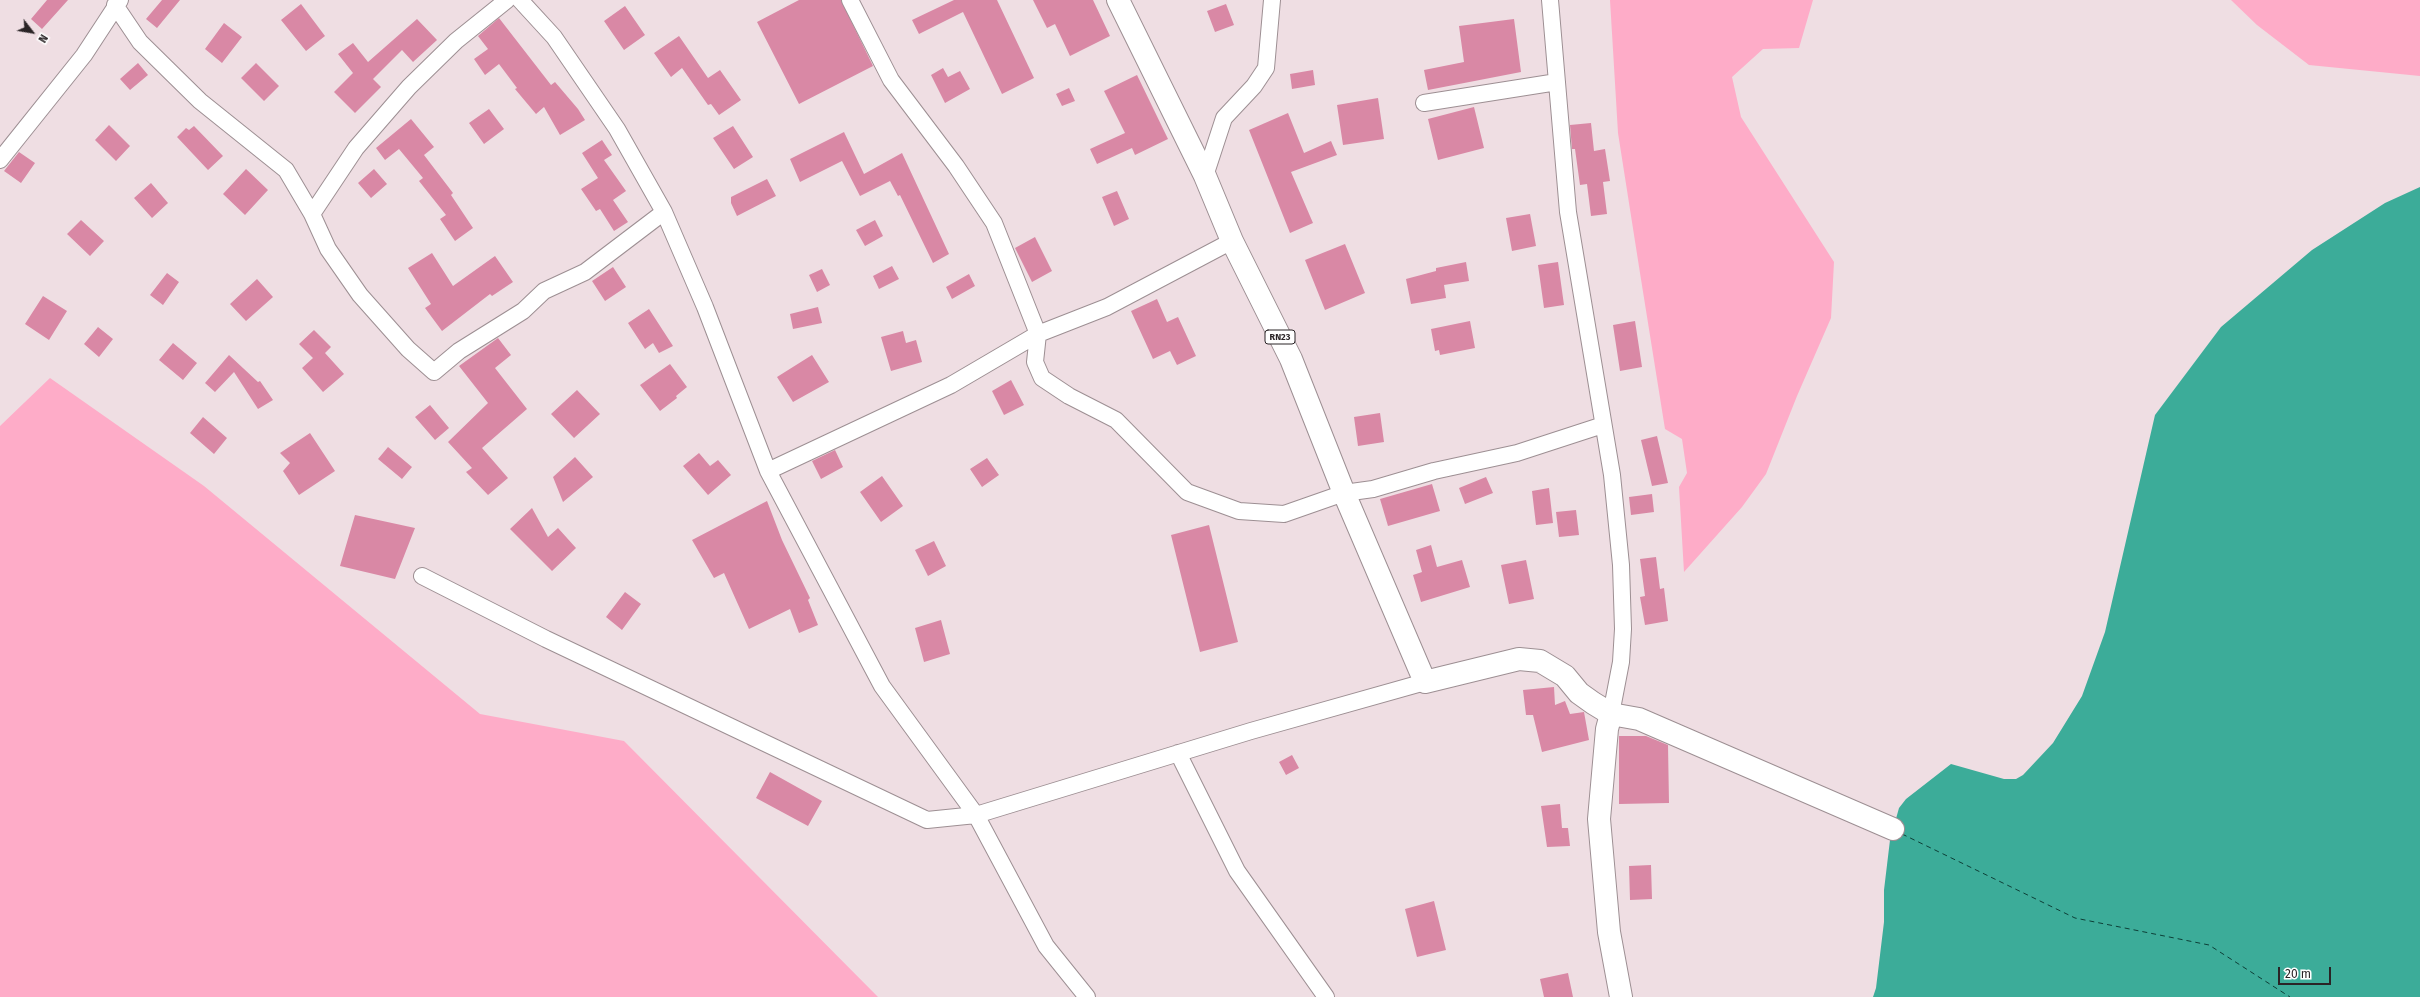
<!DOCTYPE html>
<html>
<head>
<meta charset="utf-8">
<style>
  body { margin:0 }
  #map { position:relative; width:2420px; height:997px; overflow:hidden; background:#efdee3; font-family:"Fira Sans",sans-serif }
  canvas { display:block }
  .north { position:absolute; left:12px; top:12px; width:40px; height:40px; -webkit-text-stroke:3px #fff; paint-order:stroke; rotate:121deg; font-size:11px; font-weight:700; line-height:16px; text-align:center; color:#2a2426 }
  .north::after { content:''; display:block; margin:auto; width:14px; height:18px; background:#2a2426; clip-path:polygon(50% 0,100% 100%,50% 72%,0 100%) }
  .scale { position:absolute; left:2278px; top:967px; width:53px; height:18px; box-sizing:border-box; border:2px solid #2a2426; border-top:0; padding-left:5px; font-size:12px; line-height:14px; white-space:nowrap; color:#2a2426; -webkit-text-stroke:3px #fff; paint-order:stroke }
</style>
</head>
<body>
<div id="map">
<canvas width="2420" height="997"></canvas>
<div class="north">N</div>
<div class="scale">20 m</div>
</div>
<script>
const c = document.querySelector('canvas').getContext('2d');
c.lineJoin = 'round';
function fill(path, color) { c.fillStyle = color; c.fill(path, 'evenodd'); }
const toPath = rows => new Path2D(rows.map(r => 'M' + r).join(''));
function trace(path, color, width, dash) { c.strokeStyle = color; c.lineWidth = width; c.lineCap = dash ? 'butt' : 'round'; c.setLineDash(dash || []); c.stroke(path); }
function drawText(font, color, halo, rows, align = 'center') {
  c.font = font + ' "Fira Sans",sans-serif'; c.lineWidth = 3; c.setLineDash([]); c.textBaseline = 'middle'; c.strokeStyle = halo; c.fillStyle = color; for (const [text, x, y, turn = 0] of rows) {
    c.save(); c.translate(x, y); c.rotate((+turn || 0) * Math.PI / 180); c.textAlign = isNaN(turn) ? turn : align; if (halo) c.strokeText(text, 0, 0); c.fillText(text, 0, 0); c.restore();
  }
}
fill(toPath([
  [1610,0,1813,0,1799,48,1763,49,1732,77,1741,117,1834,262,1831,318,1797,396,1766,474,1742,507,1684,572,1679,487,1687,473,1682,439,1665,429,1640,273,1618,133],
  [2231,0,2420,0,2420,76,2309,65,2257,25],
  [50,378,204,486,480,714,624,741,878,997,0,997,0,426]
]), '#feacc8');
fill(toPath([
  [2420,187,2420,997,1873,997,1876,988,1884,922,1884,890,1890,840,1899,808,1906,799,1951,764,2004,779,2016,779,2023,775,2053,743,2082,696,2105,632,2155,415,2221,327,2312,250,2385,203]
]), '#3cac99');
trace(toPath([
  [1902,834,2075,918,2209,945,2290,997]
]), '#0d3f37', 1, [5, 4]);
fill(toPath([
  [47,0,68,0,42,29,31,19],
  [162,0,180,0,157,28,146,19],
  [799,0,841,0,873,66,799,104,757,22],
  [954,0,997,0,1034,78,1002,94,963,12,919,34,912,20],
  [1033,0,1093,0,1110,36,1070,56,1055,24,1047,28],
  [301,4,325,36,306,51,281,20],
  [1226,4,1234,25,1215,32,1207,11],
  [625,6,645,35,624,50,604,21],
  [499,18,551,85,555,82,578,109,585,120,560,135,544,107,536,114,515,89,517,88,499,64,485,75,474,59,488,49,478,36],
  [417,19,437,40,413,62,402,50,373,79,381,87,355,113,334,92,353,73,338,54,353,43,368,62],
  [1514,19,1521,72,1428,90,1424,70,1464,62,1459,26],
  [224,23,242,37,222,63,205,49],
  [679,36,708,78,720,70,741,100,719,115,711,104,708,105,682,68,671,77,654,53],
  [138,63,148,75,130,90,120,79],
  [256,63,279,86,264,101,241,78],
  [943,68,948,77,960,71,970,89,945,103,931,75],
  [1313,70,1315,85,1292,89,1290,74],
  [1137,75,1168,139,1135,155,1132,148,1097,164,1090,149,1125,133,1104,91],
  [1069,88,1075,101,1062,106,1056,94],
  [1378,98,1384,139,1343,145,1337,105],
  [1474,107,1484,148,1438,160,1428,119],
  [489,109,504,129,484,144,469,123],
  [1288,113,1304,153,1331,141,1337,155,1291,172,1313,223,1290,233,1249,130],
  [411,119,434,147,424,155,453,193,451,195,473,228,455,241,440,219,446,215,419,181,423,178,399,149,385,160,376,148],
  [1591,123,1594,151,1605,149,1610,181,1603,182,1607,214,1591,216,1587,184,1580,185,1575,149,1572,149,1570,125],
  [109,125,130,146,116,161,95,140],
  [194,126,223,156,208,170,177,137,186,128,189,130],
  [733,126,753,157,734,169,713,138],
  [844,132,864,174,902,153,949,254,933,263,900,195,898,196,890,181,860,196,842,161,800,182,790,159],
  [602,140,612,155,604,160,626,191,613,200,628,222,614,231,600,209,596,211,581,189,598,178,582,153],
  [19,152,35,163,21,183,4,171],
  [246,169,268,190,245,215,223,194],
  [374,169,387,184,371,198,358,183],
  [767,179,776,196,737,216,731,203,731,197],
  [151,183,168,203,152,218,134,198],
  [1117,191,1129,219,1114,226,1102,197],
  [1530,214,1536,246,1512,251,1506,218],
  [81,220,104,241,90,256,67,234],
  [875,220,883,236,865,246,856,230],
  [1035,237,1052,271,1032,282,1015,248],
  [1345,244,1365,293,1325,310,1305,260],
  [432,253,453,286,495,256,513,282,492,296,490,294,442,331,425,308,431,304,408,268],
  [1466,262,1469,281,1444,285,1446,298,1411,304,1406,279,1436,271,1436,268],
  [1558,262,1564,305,1544,308,1538,265],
  [892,266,899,279,879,289,873,276],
  [613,267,626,287,605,301,592,281],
  [822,269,830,285,817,292,809,275],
  [167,273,179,282,163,305,150,295],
  [969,274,975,286,952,299,946,287],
  [257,279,273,297,246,321,230,304],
  [43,296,67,311,49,340,25,324],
  [1157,299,1167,322,1178,317,1196,356,1177,365,1170,351,1153,359,1131,311],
  [818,307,822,323,793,329,790,314],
  [649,309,673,346,659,353,653,343,645,349,628,323],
  [1470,321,1475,348,1440,355,1439,350,1435,351,1431,329],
  [1635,321,1642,367,1620,371,1613,325],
  [98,327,113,339,99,357,84,344],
  [314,330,331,347,325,353,344,374,323,392,302,368,313,358,299,344],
  [903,331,906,343,916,340,922,362,891,371,881,337],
  [498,338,511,355,495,368,527,409,482,448,508,478,488,495,466,472,472,468,448,442,488,403,459,366],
  [173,343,197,363,183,380,159,360],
  [229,355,258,382,260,381,273,400,258,409,234,372,215,392,205,383],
  [812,355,829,382,793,402,777,377],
  [670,364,687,387,676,396,677,398,660,411,640,385],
  [1011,380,1024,405,1004,415,992,391],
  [577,390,600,414,574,438,551,414],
  [430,405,449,428,435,440,415,417],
  [1380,413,1384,442,1358,446,1354,417],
  [203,417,227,438,214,454,190,433],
  [310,433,335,471,299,495,283,471,290,463,280,453],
  [1657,436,1668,483,1652,486,1641,440],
  [388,447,412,467,402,479,378,459],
  [835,450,843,467,821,479,812,461],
  [699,453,710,466,718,460,731,475,708,495,683,466],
  [575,457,593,477,563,502,553,477],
  [987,458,999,475,982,487,970,469],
  [882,476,903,506,881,522,860,492],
  [1486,477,1493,493,1465,504,1459,488],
  [1432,484,1440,511,1388,526,1380,499],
  [1549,488,1553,523,1536,525,1532,491],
  [1652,494,1654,512,1631,515,1629,497],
  [767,501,782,540,810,598,808,600,818,625,799,633,790,609,749,629,724,573,714,578,692,540],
  [532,508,548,537,558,528,576,548,552,571,510,529],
  [1576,510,1579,535,1559,537,1556,512],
  [355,515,415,528,395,579,340,566],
  [1209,525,1238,642,1200,652,1171,535],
  [934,541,946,566,928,576,915,550],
  [1431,545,1437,567,1462,560,1470,587,1421,602,1413,575,1422,572,1416,550],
  [1656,557,1660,589,1664,588,1668,621,1645,625,1640,597,1645,596,1640,559],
  [1526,560,1534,599,1509,604,1501,565],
  [625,592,641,604,622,630,606,617],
  [941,620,950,654,924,662,915,628],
  [1554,687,1555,705,1565,701,1570,714,1584,712,1589,740,1542,752,1533,715,1526,715,1523,690],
  [1619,736,1646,736,1668,745,1669,803,1619,804],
  [1292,755,1299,768,1286,775,1279,762],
  [770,772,822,801,808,826,756,798],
  [1560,804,1562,828,1568,828,1570,846,1547,847,1541,806],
  [1651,865,1652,899,1630,900,1629,866],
  [1434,901,1446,950,1417,957,1405,909],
  [1568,973,1573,997,1544,997,1540,979]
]), '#d988a5');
const street = toPath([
  [520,0,554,37,617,129,664,212,705,307,768,471,882,686,976,815,1046,946,1087,997],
  [850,0,891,80,956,166,994,223,1038,334,1035,362,1042,378,1069,396,1116,420,1187,492,1239,511,1284,514,1344,493,1373,489,1434,471,1517,453,1603,425],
  [1550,0,1568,212,1612,475,1621,565,1623,629,1621,662,1611,714],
  [115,5,140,42,200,101,286,170,312,214,328,249,360,295,408,349,434,372,459,351,523,311,544,291,585,272,664,212],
  [1424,103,1557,82],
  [0,160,84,55,120,0],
  [1205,176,1224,118,1254,86,1266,68,1272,0],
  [312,214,356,148,409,87,456,41,507,0],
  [768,471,951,385,1038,334,1107,307,1232,241],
  [422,576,546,639,927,820,976,815,1251,731,1425,682],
  [1178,753,1237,871,1326,997]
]);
const secondary = toPath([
  [1611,714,1607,729,1599,819,1609,932,1621,997]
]);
const primary = toPath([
  [1118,0,1205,176,1232,241,1291,359,1344,493,1425,682,1519,659,1540,661,1565,676,1579,693,1593,703,1611,714,1639,719,1893,829]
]);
trace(street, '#9d8f93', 18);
trace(secondary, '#9d8f93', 24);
trace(primary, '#9d8f93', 24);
trace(street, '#fff', 16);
trace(secondary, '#fff', 22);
trace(primary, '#fff', 22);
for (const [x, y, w] of [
  [1280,337,30]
]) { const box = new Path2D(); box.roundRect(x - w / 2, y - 7, w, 14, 3); c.fillStyle = '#fff'; c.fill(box); trace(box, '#2a2426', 1); }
drawText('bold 9px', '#2a2426', null, [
  ["RN23",1280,337]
]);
</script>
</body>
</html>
